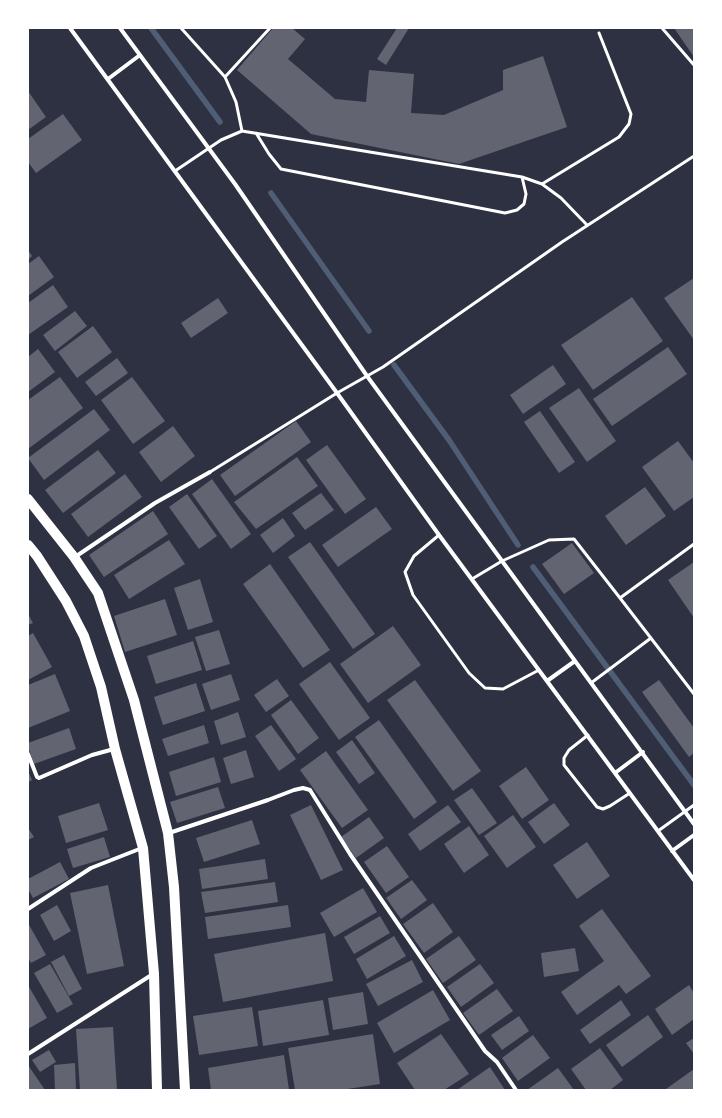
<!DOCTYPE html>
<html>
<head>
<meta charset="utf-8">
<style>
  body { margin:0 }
  #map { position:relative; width:722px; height:1118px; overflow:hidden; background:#2d3142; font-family:"PT Sans",sans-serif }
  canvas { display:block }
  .frame { position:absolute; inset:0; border:29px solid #fff; pointer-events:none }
</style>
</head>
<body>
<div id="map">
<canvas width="722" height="1118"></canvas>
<div class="frame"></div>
</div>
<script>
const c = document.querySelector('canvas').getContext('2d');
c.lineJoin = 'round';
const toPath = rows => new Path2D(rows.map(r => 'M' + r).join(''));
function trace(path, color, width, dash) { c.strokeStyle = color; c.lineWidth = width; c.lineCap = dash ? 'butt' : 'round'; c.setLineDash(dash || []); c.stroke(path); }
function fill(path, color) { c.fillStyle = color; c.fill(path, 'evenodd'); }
trace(toPath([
  [151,28,220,122],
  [271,193,369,331],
  [394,365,449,440,518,545],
  [533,567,694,785]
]), '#4f5d75', 5.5);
fill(toPath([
  [273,28,292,28,305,39,288,59,335,99,366,102,369,70,414,74,411,113,444,115,503,90,503,70,543,56,567,127,459,164,311,134,237,70],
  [397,28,409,28,386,65,377,59],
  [674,28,694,28,694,57],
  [28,91,46,117,28,130],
  [63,114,82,140,36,173,28,162,28,139],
  [28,250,32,256,28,260],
  [39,256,54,277,28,296,28,264],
  [694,278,694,340,664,298],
  [53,285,68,307,28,335,28,303],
  [632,297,663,341,593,390,561,345],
  [218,298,228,313,191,338,181,323],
  [75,311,87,326,55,351,43,335],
  [93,326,112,352,77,378,58,352],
  [668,347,687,374,612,426,593,399],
  [38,349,55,372,28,392,28,357],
  [117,358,128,373,96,396,85,382],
  [553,365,566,384,523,414,510,395],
  [60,377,83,408,28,449,28,400],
  [132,377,165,421,133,444,101,400],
  [579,388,616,441,587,462,549,408],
  [94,409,110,430,44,480,28,458],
  [540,411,575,462,559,473,524,422],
  [296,421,311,442,235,496,220,475],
  [173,426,195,456,161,482,139,452],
  [678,441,694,463,694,497,674,511,642,467],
  [327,445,366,499,345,514,306,460],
  [98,450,116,473,63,513,45,490],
  [297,457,318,486,256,529,234,502],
  [125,474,142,497,88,537,71,514],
  [212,479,251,534,231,549,192,494],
  [645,487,666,516,626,545,605,516],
  [321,493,334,510,305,530,292,513],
  [187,494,217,536,199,549,169,507],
  [376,507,392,529,338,567,322,545],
  [153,511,168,534,104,577,89,555],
  [283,518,295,536,273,553,260,535],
  [169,540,185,564,129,599,114,575],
  [310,542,375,634,353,649,288,557],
  [572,543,594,573,564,594,542,564],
  [694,562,694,618,668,580],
  [270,564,330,650,303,668,243,584],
  [200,579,213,622,188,630,174,588],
  [165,599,177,635,125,652,114,616],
  [28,614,33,623,28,625],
  [393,626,421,665,368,703,340,664],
  [219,630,230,664,206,671,195,637],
  [33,633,52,667,28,680,28,636],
  [193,641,202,670,156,684,147,656],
  [330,662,370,718,339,740,299,684],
  [55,674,70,711,28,728,28,685],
  [231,674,240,700,211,710,202,684],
  [277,679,289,696,266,712,254,695],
  [415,680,481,771,453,791,387,700],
  [659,680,694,728,694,753,689,757,642,692],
  [196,683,205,711,163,725,154,697],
  [291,700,319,738,298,754,271,715],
  [238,712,246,737,221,745,214,721],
  [379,720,437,802,414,819,355,737],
  [204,725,209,743,168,756,162,739],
  [271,725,296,759,279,771,255,736],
  [69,728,76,749,34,764,28,747,28,743],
  [352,740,375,773,359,784,336,752],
  [246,750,254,777,231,784,223,758],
  [326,751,368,810,342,828,300,770],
  [214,757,221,782,176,796,169,772],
  [526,767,549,800,522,819,499,786],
  [28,771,32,780,28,782],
  [218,787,225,808,177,823,170,802],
  [472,788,497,823,479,835,454,800],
  [99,803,108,830,66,843,58,816],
  [554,803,570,825,544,844,528,822],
  [311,805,343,870,321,880,290,815],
  [448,805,461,822,420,851,408,834],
  [513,815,536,847,507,868,484,836],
  [369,817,384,838,356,858,341,837],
  [252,820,260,844,204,862,196,838],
  [469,826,489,855,464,873,444,844],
  [28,828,34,837,28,840],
  [104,837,110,857,73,868,67,849],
  [587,842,610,876,577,899,553,865],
  [387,846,409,877,386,893,364,862],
  [265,859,268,879,202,889,199,869],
  [60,862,69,879,33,898,28,889,28,879],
  [412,880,427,900,401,919,386,898],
  [275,882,278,902,205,913,201,892],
  [108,885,124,966,87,974,70,893],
  [363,888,377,912,334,937,320,913],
  [433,903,453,932,424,953,403,924],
  [57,905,71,931,54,941,40,915],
  [288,905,291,927,208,939,205,917],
  [602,909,651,976,626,994,619,985,577,1015,561,992,604,961,579,926],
  [380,916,390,933,354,954,344,937],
  [28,923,46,955,31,963,28,958],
  [325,933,333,981,223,1002,214,954],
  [394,936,406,956,367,979,356,959],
  [459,936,476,960,443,983,426,959],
  [575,948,579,971,544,977,541,953],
  [64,955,82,989,69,996,51,962],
  [412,960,423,982,378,1006,366,984],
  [50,964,73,1004,57,1013,34,973],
  [480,964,494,983,461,1007,447,987],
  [28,985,47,1018,28,1029],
  [689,985,694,993,694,1019,672,1035,655,1009],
  [497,989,513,1011,479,1035,463,1013],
  [433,990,450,1020,394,1053,377,1023],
  [363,992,368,1024,333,1030,328,998],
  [323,1000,329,1035,263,1046,258,1011],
  [621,1000,631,1015,590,1044,580,1030],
  [252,1007,258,1046,199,1055,193,1016],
  [648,1015,663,1037,622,1067,606,1045],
  [519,1016,529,1031,502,1050,491,1035],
  [113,1027,117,1090,80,1090,76,1029],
  [373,1034,380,1084,341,1090,295,1090,288,1048],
  [441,1034,469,1074,444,1090,415,1090,397,1063],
  [533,1035,550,1058,518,1081,502,1058],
  [694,1038,694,1054,686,1043],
  [600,1048,623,1080,610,1090,586,1090,571,1069],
  [49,1050,56,1062,40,1072,32,1060],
  [284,1055,289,1090,211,1090,208,1068],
  [75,1063,76,1090,55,1090,54,1065],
  [28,1065,45,1090,28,1090],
  [490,1067,505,1090,457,1090],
  [558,1068,574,1090,527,1090],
  [694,1069,694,1090,667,1090,666,1089]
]), '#626471');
trace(toPath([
  [181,28,225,77,236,102,242,131],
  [662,28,694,65],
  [225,77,270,28],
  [256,133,269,154,281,169,505,213,517,210,524,204,526,194,522,177],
  [175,171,221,140,242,131,522,177,542,184,561,198,587,225],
  [542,184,619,137,629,124,631,114,599,33],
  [210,472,337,393,383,367,562,242,694,156],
  [439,535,414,556,405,572,413,595,469,673,485,688,503,689,539,670],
  [694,544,620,598,694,694],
  [472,579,502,561,549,540,574,539,620,598],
  [591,683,651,638],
  [588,735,569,750,564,758,564,765,597,807,603,809,610,806,630,793],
  [658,831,694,805]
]), '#fff', 3);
trace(toPath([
  [70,28,337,393,439,535,694,880],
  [120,28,235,184,367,376,694,824],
  [108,79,140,55],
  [75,557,155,503,210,472],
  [547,681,575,661],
  [28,754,37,777,39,778,92,755,114,749],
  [615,773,643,752],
  [169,833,268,800,294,790,303,788,310,790,350,854,485,1051,497,1062,516,1090],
  [672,851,694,835],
  [28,909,91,868,142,848],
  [28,1054,153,974]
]), '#fff', 4);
trace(toPath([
  [28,499,74,557,98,593,134,700,168,833,174,887,185,1090],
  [28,545,37,556,66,601,84,636,101,687,115,749,143,848,154,974,157,1090]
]), '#fff', 10);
</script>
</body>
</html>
